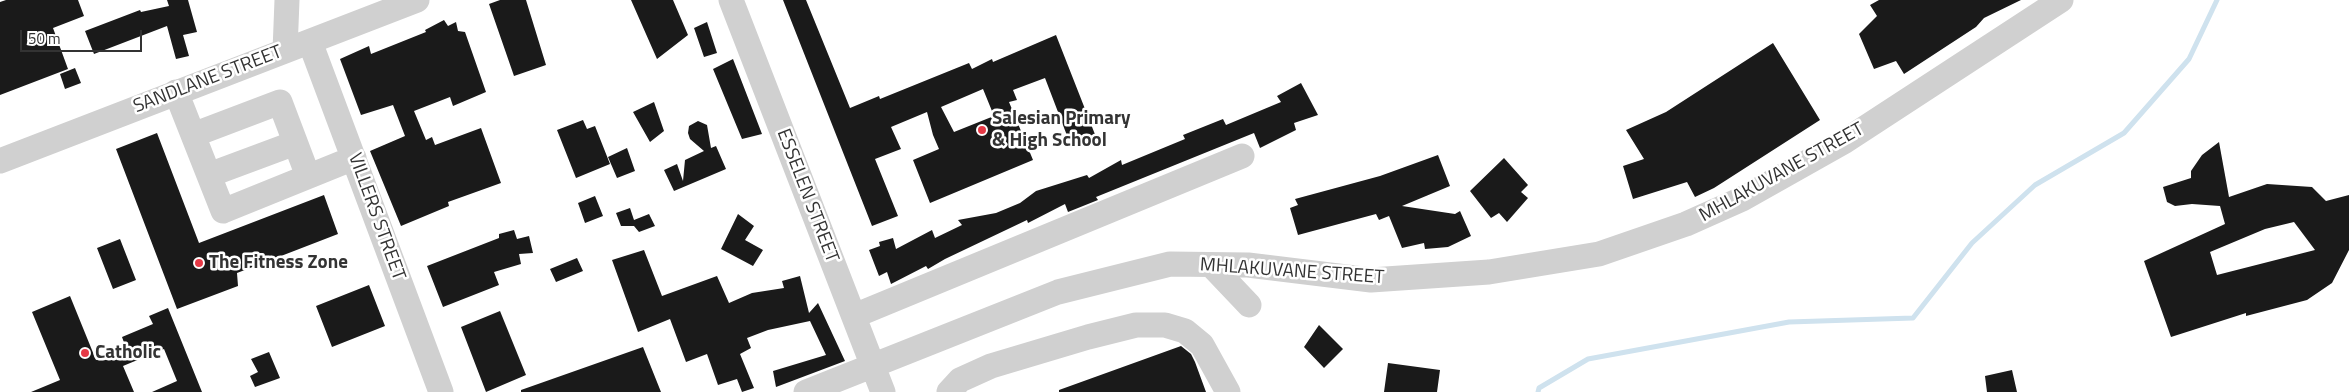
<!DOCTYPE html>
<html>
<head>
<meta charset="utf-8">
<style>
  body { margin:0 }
  #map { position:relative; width:2349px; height:392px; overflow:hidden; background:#fff; font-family:"Titillium Web",sans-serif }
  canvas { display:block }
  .scale { position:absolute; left:20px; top:30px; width:122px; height:22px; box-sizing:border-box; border:2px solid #333; border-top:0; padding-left:6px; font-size:15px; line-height:18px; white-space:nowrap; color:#333; -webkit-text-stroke:4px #fff; paint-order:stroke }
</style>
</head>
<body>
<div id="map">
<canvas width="2349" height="392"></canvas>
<div class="scale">50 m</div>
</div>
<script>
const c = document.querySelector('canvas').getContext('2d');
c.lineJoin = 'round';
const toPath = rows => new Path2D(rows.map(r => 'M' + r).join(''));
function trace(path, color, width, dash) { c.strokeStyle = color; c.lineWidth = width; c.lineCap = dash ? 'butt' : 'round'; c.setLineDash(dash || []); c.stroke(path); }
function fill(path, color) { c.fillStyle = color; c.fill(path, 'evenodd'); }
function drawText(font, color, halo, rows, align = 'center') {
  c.font = font + ' "Titillium Web",sans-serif'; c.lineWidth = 5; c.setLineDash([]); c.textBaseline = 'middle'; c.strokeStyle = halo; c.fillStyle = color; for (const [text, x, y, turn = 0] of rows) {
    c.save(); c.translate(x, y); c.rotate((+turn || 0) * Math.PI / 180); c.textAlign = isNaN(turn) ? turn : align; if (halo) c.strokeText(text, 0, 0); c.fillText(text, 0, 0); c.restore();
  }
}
trace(toPath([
  [1538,392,1539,388,1588,359,1789,322,1913,318,1972,243,2035,185,2124,133,2189,59,2217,0]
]), '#cfe2ee', 5);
fill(toPath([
  [6,0,78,0,84,16,53,28,68,69,0,95,0,2],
  [167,0,188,0,197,32,183,35,189,56,176,59,167,26,94,54,85,31,140,10,141,12,169,6],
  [500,0,526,0,546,65,514,76,489,4],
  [631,0,673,0,688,35,657,59],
  [783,0,806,0,850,108,879,96,880,99,969,63,972,69,992,59,993,62,1056,35,1096,137,1071,146,1045,78,1013,90,1017,100,1009,102,1033,160,930,203,913,160,939,149,933,135,927,112,891,127,901,149,875,159,898,216,872,226],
  [983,89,994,116,954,132,941,107],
  [1879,0,2021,0,1984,18,1976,27,1904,74,1896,61,1874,69,1859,34,1877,16,1870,5],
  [444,20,448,26,456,22,458,31,465,32,486,92,453,106,450,97,414,111,426,140,432,137,435,145,481,128,501,183,448,202,449,206,401,226,370,151,405,136,393,105,361,115,340,59,369,46,371,54,426,32,425,30],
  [707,22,717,53,704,57,694,28],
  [1773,43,1820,120,1714,188,1695,197,1687,182,1633,199,1623,166,1644,159,1626,130,1666,112],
  [733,59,762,134,742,139,713,69],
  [75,68,81,83,65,89,60,74],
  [1301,83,1318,115,1294,123,1296,130,1260,148,1254,133,1096,197,1098,200,1068,212,1065,204,1028,223,1027,220,945,259,928,269,926,266,891,284,887,272,879,276,869,250,880,246,879,242,893,238,896,249,932,230,935,238,962,225,958,220,996,213,1020,203,1036,191,1087,175,1089,178,1121,160,1122,165,1185,139,1183,135,1223,119,1226,125,1281,102,1277,96],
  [654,102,664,131,650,142,633,112],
  [583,120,587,129,595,126,610,164,576,178,557,130],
  [698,121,707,125,711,148,716,146,726,169,674,191,664,170,677,164,683,181,685,160,704,151,690,139,688,133,689,126],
  [157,133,199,243,324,195,338,234,237,273,238,286,177,309,116,149],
  [2219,142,2229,197,2267,184,2312,187,2326,201,2349,195,2349,250,2332,283,2307,300,2246,316,2246,313,2171,337,2144,261,2225,224,2220,206,2192,204,2175,206,2167,202,2163,187,2191,178,2191,171,2202,155],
  [2294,222,2315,250,2217,275,2210,252,2265,229],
  [627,148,635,171,617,178,608,157],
  [1438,155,1450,186,1402,206,1455,214,1460,211,1471,236,1448,247,1425,249,1424,243,1402,248,1389,216,1379,220,1376,214,1298,235,1290,208,1298,205,1295,199,1380,176],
  [1504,158,1528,185,1521,192,1528,198,1507,222,1499,213,1491,218,1470,191],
  [595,196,603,216,585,223,578,203],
  [630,208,634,220,649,214,655,226,639,232,634,226,621,226,616,213],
  [738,214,754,226,745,240,763,250,753,266,721,249],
  [514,230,517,239,529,236,533,253,519,254,521,264,494,272,499,285,443,307,427,266,499,238,499,234],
  [120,239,136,280,113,289,97,248],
  [644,250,662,296,717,276,729,303,752,293,784,288,782,281,800,276,809,313,818,303,845,361,776,387,773,371,826,355,810,321,768,330,747,338,751,348,740,354,754,388,742,392,737,379,718,385,707,354,686,362,670,319,638,332,612,260],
  [577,258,583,271,556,282,550,269],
  [369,285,385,326,332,347,316,306],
  [70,296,96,360,126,348,122,337,153,324,149,316,168,308,202,392,152,392,177,381,164,349,123,366,134,392,31,392,60,380,32,312],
  [500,311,526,375,486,392,461,327],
  [1319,325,1343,349,1324,368,1304,347],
  [1181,346,1191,354,1195,362,1206,392,1059,392,1059,390],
  [643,347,661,392,521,392,521,390],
  [269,352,280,378,255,387,250,376,258,372,251,359],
  [1388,363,1440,370,1437,392,1384,392],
  [2012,370,2017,392,1987,392,1985,376]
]), '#1a1a1a');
trace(toPath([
  [731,0,883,392],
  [310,42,441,392],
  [285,51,287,0],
  [176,92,223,211,354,158],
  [193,135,280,102,308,176],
  [0,161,417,0],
  [209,175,295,143],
  [1211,265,1249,305],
  [854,316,1242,156],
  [806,392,1058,292,1170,264,1248,265,1371,280,1489,272,1599,254,1686,224,1742,199,1845,141,2061,0],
  [949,392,960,380,991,366,1088,337,1136,325,1165,325,1185,331,1202,345,1228,392]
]), '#d0d0d0', 25);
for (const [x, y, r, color] of [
  [982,130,5,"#e63946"],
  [199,263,5,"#e63946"],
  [85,353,5,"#e63946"]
]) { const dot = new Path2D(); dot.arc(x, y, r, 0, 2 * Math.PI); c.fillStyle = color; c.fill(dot); trace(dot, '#fff', 2); }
drawText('19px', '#333', '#fff', [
  ["SANDLANE STREET",208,80,-21],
  ["MHLAKUVANE STREET",1782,173,-29],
  ["ESSELEN STREET",807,196,69],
  ["VILLERS STREET",376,217,70],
  ["MHLAKUVANE STREET",1292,272,4]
]);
drawText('bold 19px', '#333', '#fff', [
  ["Salesian Primary",992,119],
  ["& High School",992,141],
  ["The Fitness Zone",209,263],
  ["Catholic",95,353]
], 'left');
</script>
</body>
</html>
